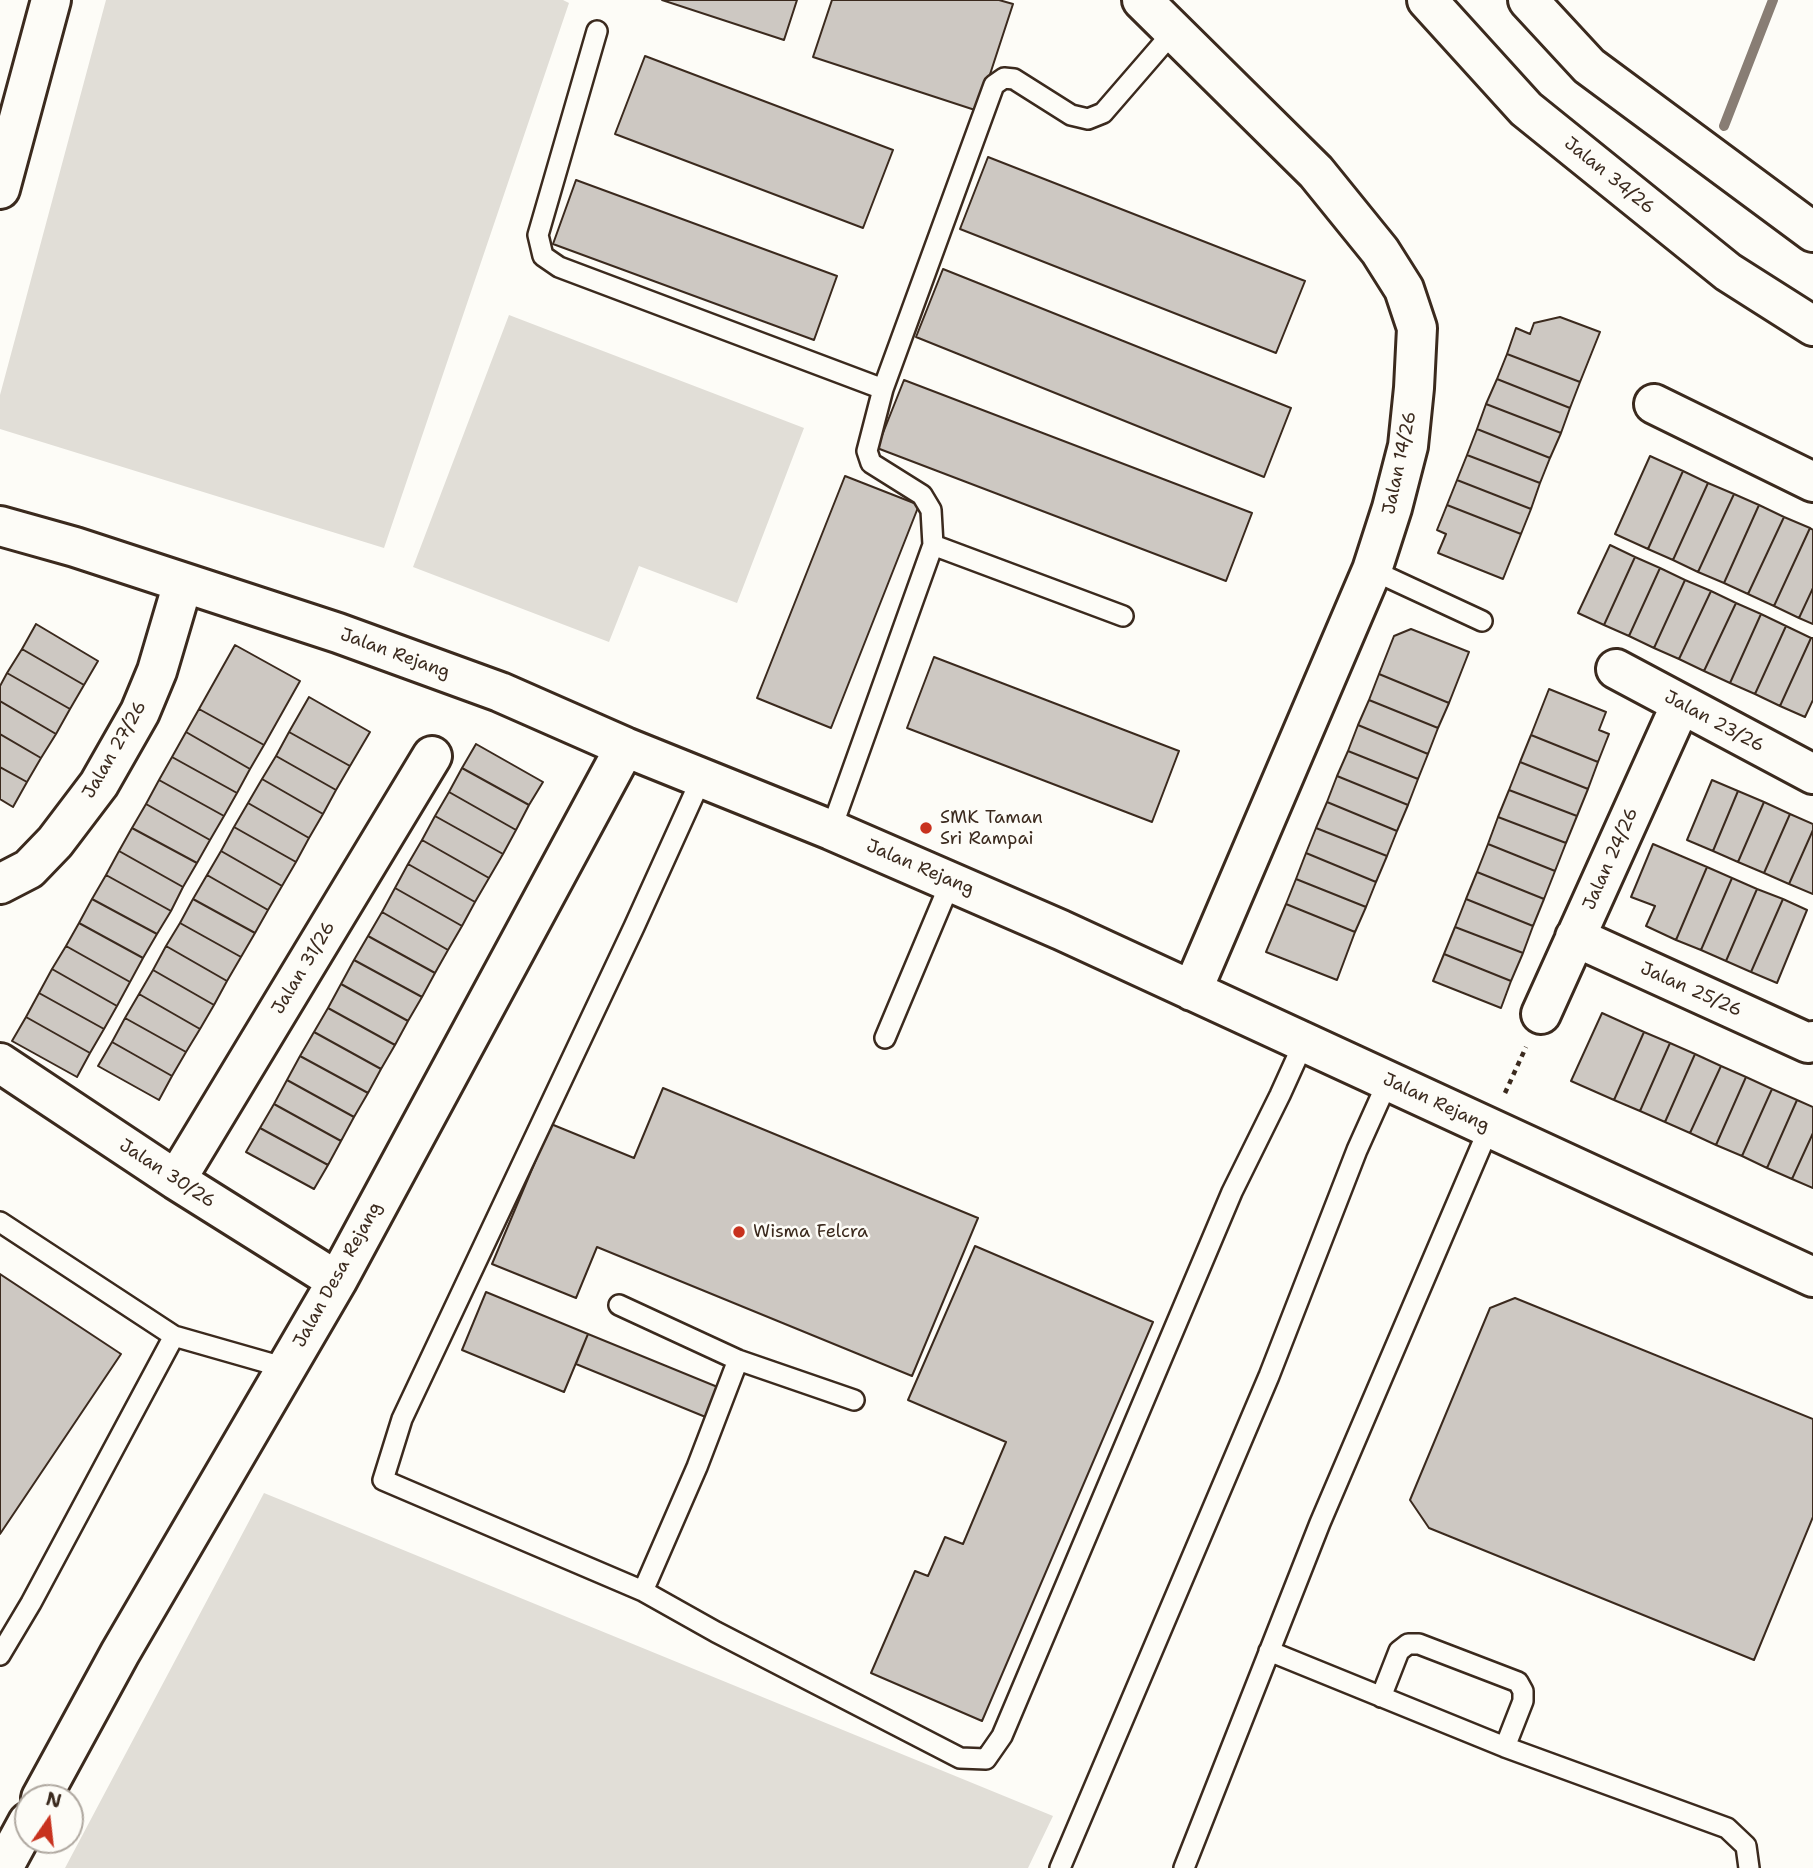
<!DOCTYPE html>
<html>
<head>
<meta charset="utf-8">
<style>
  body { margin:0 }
  #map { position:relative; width:1813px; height:1868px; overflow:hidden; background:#fdfcf7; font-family:"Shantell Sans",sans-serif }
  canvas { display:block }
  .north { position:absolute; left:14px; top:1784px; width:70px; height:70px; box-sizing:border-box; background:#fdfcf7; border:2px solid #afa8a0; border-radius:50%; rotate:14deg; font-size:19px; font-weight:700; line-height:28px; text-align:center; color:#3b2a1e }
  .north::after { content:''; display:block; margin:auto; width:24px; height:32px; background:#c8321e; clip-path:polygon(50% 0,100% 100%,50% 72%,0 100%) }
</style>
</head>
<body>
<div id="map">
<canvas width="1813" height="1868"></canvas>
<div class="north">N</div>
</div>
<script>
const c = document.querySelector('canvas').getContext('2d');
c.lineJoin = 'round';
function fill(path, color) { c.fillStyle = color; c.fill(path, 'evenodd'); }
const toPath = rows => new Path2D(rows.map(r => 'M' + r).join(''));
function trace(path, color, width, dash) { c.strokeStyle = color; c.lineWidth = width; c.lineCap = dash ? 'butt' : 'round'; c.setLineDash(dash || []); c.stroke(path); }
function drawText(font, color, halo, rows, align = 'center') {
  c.font = font + ' "Shantell Sans",sans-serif'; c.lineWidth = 5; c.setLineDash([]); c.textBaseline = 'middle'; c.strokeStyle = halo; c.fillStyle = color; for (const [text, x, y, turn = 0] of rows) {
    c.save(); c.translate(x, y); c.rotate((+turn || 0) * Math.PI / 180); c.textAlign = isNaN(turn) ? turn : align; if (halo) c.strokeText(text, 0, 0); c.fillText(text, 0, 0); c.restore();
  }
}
fill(toPath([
  [106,0,563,0,569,3,384,548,0,429,0,395],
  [509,315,804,428,737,603,639,566,609,642,413,567],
  [264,1493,1053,1816,1028,1868,65,1868]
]), '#e1ded7');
trace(toPath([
  [1724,126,1773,0]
]), '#887d74', 10);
const building = toPath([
  [662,0,797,0,784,40,662,0],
  [832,0,999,0,1013,4,978,111,813,57,832,0],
  [645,56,893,150,863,228,615,134,645,56],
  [988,157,1305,281,1276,353,960,229,988,157],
  [576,180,837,276,814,340,553,244,576,180],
  [943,269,1291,408,1264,477,916,337,943,269],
  [1560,317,1600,332,1580,382,1507,354,1516,328,1530,334,1534,323,1560,317],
  [1507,354,1580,382,1570,408,1497,379,1507,354],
  [1497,379,1570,408,1561,433,1486,404,1497,379],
  [904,380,1252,513,1226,581,877,448,904,380],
  [1486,404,1561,433,1550,458,1477,429,1486,404],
  [1477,429,1550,458,1540,483,1467,455,1477,429],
  [1467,455,1540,483,1531,509,1457,480,1467,455],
  [1650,456,1683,471,1648,549,1615,534,1650,456],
  [1683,471,1708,483,1673,560,1648,549,1683,471],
  [845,476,919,505,831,728,757,698,845,476],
  [1457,480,1531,509,1521,534,1447,505,1457,480],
  [1708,483,1734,494,1698,572,1673,560,1708,483],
  [1734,494,1759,505,1724,583,1698,572,1734,494],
  [1447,505,1521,534,1503,579,1438,553,1446,534,1437,530,1447,505],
  [1759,505,1784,517,1748,594,1724,583,1759,505],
  [1784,517,1810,528,1774,606,1748,594,1784,517],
  [1810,528,1813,530,1813,588,1799,618,1774,606,1810,528],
  [1610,545,1635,557,1604,625,1578,613,1610,545],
  [1635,557,1660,568,1629,636,1604,625,1635,557],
  [1660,568,1685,580,1654,648,1629,636,1660,568],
  [1685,580,1711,591,1679,659,1654,648,1685,580],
  [1813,588,1813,624,1799,618,1813,588],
  [1711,591,1736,603,1704,671,1679,659,1711,591],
  [1736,603,1761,614,1730,683,1704,671,1736,603],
  [1761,614,1786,626,1755,694,1730,683,1761,614],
  [36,624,98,661,84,685,22,649,36,624],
  [1786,626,1811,638,1780,706,1755,694,1786,626],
  [1411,629,1469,652,1449,703,1379,674,1394,636,1411,629],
  [1811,638,1813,638,1813,700,1805,717,1780,706,1811,638],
  [235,645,300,681,264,745,199,709,235,645],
  [22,649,84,685,70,709,7,673,22,649],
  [934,657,1179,751,1152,822,907,728,934,657],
  [7,673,70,709,56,734,0,701,0,686,7,673],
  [1379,674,1449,703,1438,728,1369,700,1379,674],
  [1549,689,1606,712,1599,730,1609,734,1598,762,1531,735,1549,689],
  [309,697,370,732,350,766,289,732,309,697],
  [1369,700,1438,728,1428,754,1358,725,1369,700],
  [0,701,56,734,41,758,0,734,0,701],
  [199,709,264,745,250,769,186,732,199,709],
  [1358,725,1428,754,1418,779,1348,751,1358,725],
  [186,732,250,769,237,793,172,757,186,732],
  [289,732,350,766,336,790,276,756,289,732],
  [0,734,41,758,27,782,0,767,0,734],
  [1531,735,1598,762,1588,789,1520,762,1531,735],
  [476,744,543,782,529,805,462,768,476,744],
  [1348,751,1418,779,1408,805,1337,776,1348,751],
  [276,756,336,790,323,814,262,779,276,756],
  [172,757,237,793,224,816,159,780,172,757],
  [1520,762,1588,789,1577,816,1509,790,1520,762],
  [0,767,27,782,13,807,0,799,0,767],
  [462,768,529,805,516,830,449,792,462,768],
  [1337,776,1408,805,1397,831,1327,802,1337,776],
  [262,779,323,814,309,838,248,803,262,779],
  [159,780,224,816,210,840,146,804,159,780],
  [1712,780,1738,791,1713,851,1687,840,1712,780],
  [1509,790,1577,816,1566,843,1498,817,1509,790],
  [1738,791,1764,802,1738,862,1713,851,1738,791],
  [449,792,516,830,503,854,435,816,449,792],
  [1327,802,1397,831,1387,856,1316,828,1327,802],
  [1764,802,1790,814,1764,873,1738,862,1764,802],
  [248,803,309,838,296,862,234,827,248,803],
  [146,804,210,840,197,863,132,828,146,804],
  [1790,814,1813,824,1813,830,1789,884,1764,873,1790,814],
  [435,816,503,854,489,878,422,840,435,816],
  [1498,817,1566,843,1555,871,1488,844,1498,817],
  [234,827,296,862,282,886,221,851,234,827],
  [132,828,197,863,183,887,119,851,132,828],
  [1316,828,1387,856,1376,882,1306,853,1316,828],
  [1813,830,1813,894,1789,884,1813,830],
  [422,840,489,878,475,902,408,864,422,840],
  [1488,844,1555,871,1544,899,1477,872,1488,844],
  [1653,844,1707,867,1676,940,1646,926,1655,906,1631,897,1653,844],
  [119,851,183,887,171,911,106,875,119,851],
  [221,851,282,886,268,910,207,875,221,851],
  [1306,853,1376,882,1366,907,1296,879,1306,853],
  [408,864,475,902,462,926,395,888,408,864],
  [1707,867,1732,878,1701,950,1676,940,1707,867],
  [1477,872,1544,899,1533,926,1466,899,1477,872],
  [106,875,171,911,157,934,92,899,106,875],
  [207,875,268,910,255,933,193,899,207,875],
  [1732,878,1757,889,1726,961,1701,950,1732,878],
  [1296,879,1366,907,1355,932,1286,904,1296,879],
  [395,888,462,926,448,950,382,912,395,888],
  [1757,889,1783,899,1751,972,1726,961,1757,889],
  [92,899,157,934,143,958,79,923,92,899],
  [193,899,255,933,241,957,180,923,193,899],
  [1466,899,1533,926,1523,953,1455,927,1466,899],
  [1783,899,1807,910,1777,983,1751,972,1783,899],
  [1286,904,1355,932,1337,980,1266,952,1286,904],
  [382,912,448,950,435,973,368,936,382,912],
  [79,923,143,958,130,982,66,946,79,923],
  [180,923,241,957,227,981,166,946,180,923],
  [1455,927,1523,953,1511,981,1444,954,1455,927],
  [368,936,435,973,422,997,354,960,368,936],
  [66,946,130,982,117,1006,52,969,66,946],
  [166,946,227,981,214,1005,153,970,166,946],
  [1444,954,1511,981,1501,1008,1433,981,1444,954],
  [354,960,422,997,408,1021,341,984,354,960],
  [52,969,117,1006,104,1029,39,993,52,969],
  [153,970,214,1005,200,1029,139,994,153,970],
  [341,984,408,1021,395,1045,328,1008,341,984],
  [39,993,104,1029,90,1053,26,1017,39,993],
  [139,994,200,1029,186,1052,125,1018,139,994],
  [328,1008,395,1045,381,1069,314,1032,328,1008],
  [1602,1013,1644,1032,1614,1100,1571,1081,1602,1013],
  [26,1017,90,1053,77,1077,12,1041,26,1017],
  [125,1018,186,1052,172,1076,112,1042,125,1018],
  [314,1032,381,1069,368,1093,300,1056,314,1032],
  [1644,1032,1670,1043,1640,1111,1614,1100,1644,1032],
  [112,1042,172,1076,159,1100,98,1066,112,1042],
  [1670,1043,1695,1054,1665,1122,1640,1111,1670,1043],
  [1695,1054,1721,1066,1690,1133,1665,1122,1695,1054],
  [300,1056,368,1093,354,1117,287,1080,300,1056],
  [1721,1066,1746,1077,1716,1145,1690,1133,1721,1066],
  [1746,1077,1772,1089,1742,1156,1716,1145,1746,1077],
  [287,1080,354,1117,341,1141,274,1104,287,1080],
  [663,1088,978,1218,912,1376,597,1247,576,1298,492,1264,551,1124,634,1158,663,1088],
  [1772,1089,1797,1100,1767,1168,1742,1156,1772,1089],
  [1797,1100,1813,1107,1813,1133,1792,1179,1767,1168,1797,1100],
  [274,1104,341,1141,328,1165,260,1128,274,1104],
  [260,1128,328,1165,314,1189,246,1152,260,1128],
  [1813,1133,1813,1188,1792,1179,1813,1133],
  [975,1246,1153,1322,982,1721,871,1673,915,1571,928,1576,945,1537,963,1544,1006,1442,908,1400,975,1246],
  [0,1274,121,1354,0,1534,0,1274],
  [486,1292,588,1334,564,1392,462,1350,486,1292],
  [1515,1298,1813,1419,1813,1517,1754,1660,1429,1528,1410,1500,1490,1308,1515,1298],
  [588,1334,720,1388,708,1418,576,1364,588,1334]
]);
fill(building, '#cdc8c2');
trace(building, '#3b2a1e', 2);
const lane = toPath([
  [597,31,538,235,543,256,559,267,883,389,867,451,871,463,922,495,931,510,933,545],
  [883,389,994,85,1004,78,1014,79,1071,115,1088,119,1103,113,1174,31],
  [1372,570,1482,621],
  [702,777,634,927,402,1419,383,1480,643,1591,716,1632,960,1758,986,1759,1002,1736,1232,1192,1280,1095,1304,1042],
  [831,830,933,545,1123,616],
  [885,1038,951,881],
  [0,1222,174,1336,31,1603,0,1655],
  [619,1305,738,1360,854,1400],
  [174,1336,286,1368],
  [643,1591,697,1467,738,1360],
  [1269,1651,1505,1747,1727,1828,1746,1846,1749,1868],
  [1381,1697,1399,1651,1408,1644,1419,1644,1518,1682,1523,1691,1523,1701,1505,1747],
  [1060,1868,1269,1376,1357,1150,1388,1081],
  [1184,1868,1320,1523,1489,1128]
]);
const street = toPath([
  [1142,0,1316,172,1380,251,1404,289,1417,328,1414,388,1408,446,1392,508,1372,570,1192,991],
  [0,189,51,0],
  [1654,404,1813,482],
  [0,526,75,547,338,633,500,692,625,747,831,830,1061,930,1813,1277],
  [1616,669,1813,774],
  [0,884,29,869,55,842,99,784,140,712,157,671,183,583],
  [1575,937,1808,1043,1813,1041],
  [1541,1014,1681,704],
  [0,1063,176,1180,337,1281],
  [176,1180,432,756],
  [41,1798,120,1653,337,1281,625,747],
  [3,1868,28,1822]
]);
const secondary = toPath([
  [1427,0,1526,109,1728,272,1813,326],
  [1528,0,1589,66,1813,232]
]);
trace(lane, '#3b2a1e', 24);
trace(street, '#3b2a1e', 44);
trace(secondary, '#3b2a1e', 44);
trace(toPath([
  [1505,1093,1526,1047]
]), '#3b2a1e', 4.5, [5, 5]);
trace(lane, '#fdfcf7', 19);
trace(street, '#fdfcf7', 38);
trace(secondary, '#fdfcf7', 38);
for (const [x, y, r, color] of [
  [926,828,7,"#c8321e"],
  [739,1232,7,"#c8321e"]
]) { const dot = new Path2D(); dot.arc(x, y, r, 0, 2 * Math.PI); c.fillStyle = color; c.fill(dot); trace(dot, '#fdfcf7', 2.5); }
drawText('18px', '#3b2a1e', '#fdfcf7', [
  ["Jalan 34/26",1609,176,39],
  ["Jalan 14/26",1400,463,-78],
  ["Jalan Rejang",395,654,20],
  ["Jalan 23/26",1714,722,28],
  ["Jalan 27/26",115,750,-60],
  ["Jalan 24/26",1611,859,-66],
  ["Jalan Rejang",920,868,23],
  ["Jalan 31/26",304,968,-59],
  ["Jalan 25/26",1691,990,24],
  ["Jalan Rejang",1436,1103,25],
  ["Jalan 30/26",167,1174,33],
  ["Jalan Desa Rejang",338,1275,-61]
]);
drawText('18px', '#3b2a1e', '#fdfcf7', [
  ["SMK Taman",940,818],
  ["Sri Rampai",940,839],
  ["Wisma Felcra",753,1232]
], 'left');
</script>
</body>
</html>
